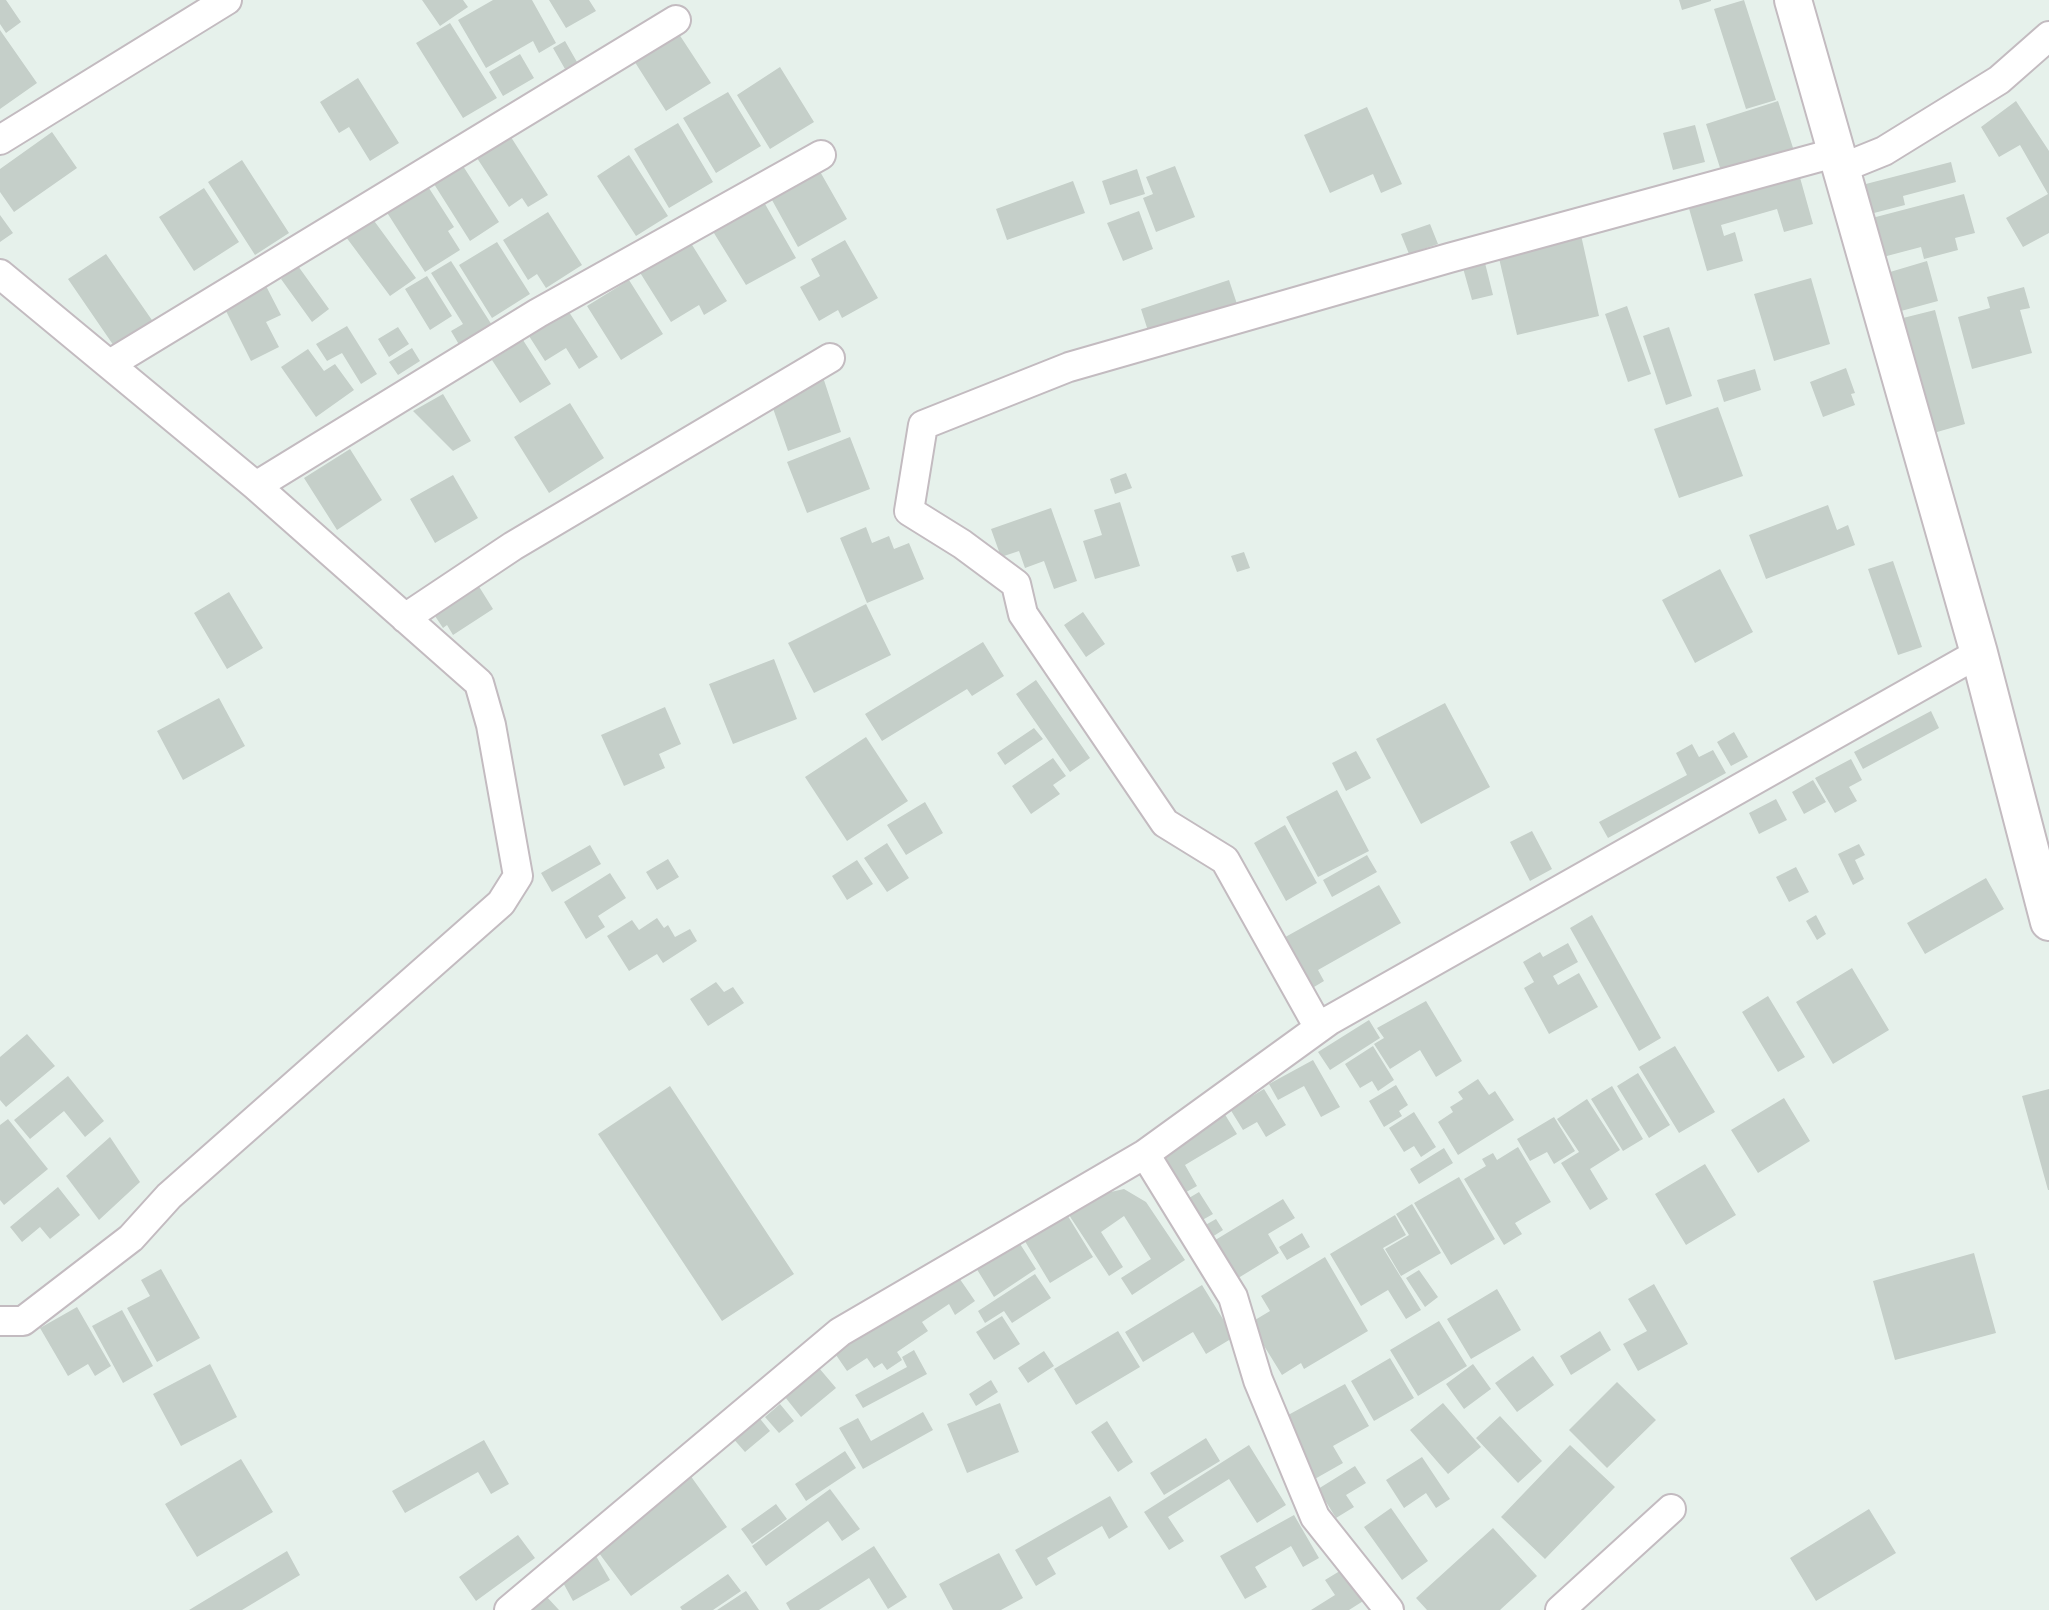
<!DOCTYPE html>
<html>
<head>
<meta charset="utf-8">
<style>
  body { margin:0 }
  canvas { display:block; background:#e6f1eb }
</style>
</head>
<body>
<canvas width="2049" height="1610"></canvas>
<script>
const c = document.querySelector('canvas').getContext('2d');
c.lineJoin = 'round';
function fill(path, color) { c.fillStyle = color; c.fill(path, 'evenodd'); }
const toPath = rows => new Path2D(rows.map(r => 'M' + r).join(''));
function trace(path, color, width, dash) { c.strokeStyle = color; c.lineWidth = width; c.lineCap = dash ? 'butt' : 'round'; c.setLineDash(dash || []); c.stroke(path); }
fill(toPath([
  [0,0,6,0,21,22,6,33,0,24],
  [422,0,463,0,468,7,440,26],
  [493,0,532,0,556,43,539,53,533,41,486,68,458,20],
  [549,0,589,0,596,11,566,28],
  [1679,0,1711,0,1711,1,1682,10],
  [1744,0,1776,100,1746,109,1714,9],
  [450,23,497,98,463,118,416,43],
  [675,28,711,83,666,111,631,56],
  [0,30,37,83,0,109],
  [565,41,577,62,565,69,553,48],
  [520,54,534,78,503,96,489,72],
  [780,67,814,122,770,149,737,95],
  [358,78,399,143,370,161,349,127,339,133,320,102],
  [728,92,761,146,716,173,683,118],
  [1778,101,1794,151,1722,174,1706,124],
  [2016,101,2049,151,2049,233,2023,247,2006,218,2048,194,2020,145,1999,157,1981,127],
  [1367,107,1402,184,1381,193,1373,174,1330,193,1304,135],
  [678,123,713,182,669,208,634,149],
  [1695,125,1705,162,1673,170,1663,133],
  [52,132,77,168,14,212,0,192,0,169],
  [509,134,548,195,528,207,522,198,509,207,475,155],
  [629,155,668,216,636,236,597,176],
  [242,160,289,233,255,255,208,182],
  [1951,162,1956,182,1903,196,1905,205,1870,214,1862,185],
  [463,166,499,222,470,241,434,184],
  [1175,166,1195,217,1156,232,1143,198,1153,194,1146,177],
  [818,168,847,219,798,247,767,191],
  [1137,169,1145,194,1110,205,1102,181],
  [1799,174,1813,224,1784,232,1777,209,1721,225,1724,236,1735,232,1743,261,1707,271,1688,205],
  [1073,181,1085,213,1007,240,996,209],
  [427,185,454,227,448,231,460,250,425,272,386,211],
  [204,188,239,242,194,271,159,217],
  [1964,194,1975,233,1955,238,1958,250,1924,259,1921,247,1883,257,1872,218],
  [761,197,796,258,746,285,709,225],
  [1139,211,1153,249,1123,261,1107,223],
  [548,212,582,265,546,288,537,274,528,280,503,240],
  [0,215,13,233,0,242],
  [372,218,416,278,390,296,346,237],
  [1430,224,1438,244,1409,254,1401,234],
  [1581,235,1599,316,1517,335,1498,254],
  [689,240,727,301,704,315,699,305,671,322,639,271],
  [845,240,878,298,842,318,838,310,819,321,800,287,820,276,811,259],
  [497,242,530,294,492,318,459,265],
  [106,254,154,323,116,349,68,279],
  [1483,255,1493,295,1472,300,1461,261],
  [451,261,497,333,464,353,451,331,463,324,431,273],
  [1927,261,1938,301,1901,311,1890,272],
  [298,266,329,309,312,322,281,279],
  [427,276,452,316,430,330,405,289],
  [1811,278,1830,344,1774,361,1754,294],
  [629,280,663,334,621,360,587,306],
  [1229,280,1237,304,1149,334,1141,309],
  [266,286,281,315,266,322,279,347,251,361,224,307],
  [2024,287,2030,308,2020,310,2032,353,1972,369,1958,317,1990,308,1987,297],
  [1627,306,1651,374,1628,382,1605,314],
  [1935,310,1965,424,1930,434,1899,319],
  [569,312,598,357,579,369,566,348,545,361,529,336],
  [347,326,377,374,361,384,342,353,327,361,316,344],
  [398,327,409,344,389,357,378,339],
  [1669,327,1692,396,1666,405,1643,336],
  [523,340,551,384,520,403,492,360],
  [412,348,420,361,398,375,389,362],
  [308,349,324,371,335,364,354,390,316,417,281,367],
  [1846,368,1855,393,1851,394,1855,405,1823,417,1810,382],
  [1755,369,1761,390,1724,402,1717,380],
  [821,371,841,432,788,451,769,397],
  [443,394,471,441,453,451,413,411],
  [570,403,604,458,549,493,514,437],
  [1718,407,1743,476,1679,498,1654,429],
  [850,437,870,489,807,513,787,462],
  [350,449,382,500,337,530,304,478],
  [1126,473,1132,488,1115,494,1110,479],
  [453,475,478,518,435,543,410,499],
  [1120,502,1140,566,1095,579,1083,541,1102,535,1094,510],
  [1828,505,1837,530,1848,525,1855,545,1766,579,1749,535],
  [1051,508,1077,581,1054,589,1044,561,1025,568,1019,551,1001,557,991,529],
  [866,527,872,543,889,536,894,549,909,543,924,579,867,603,840,538],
  [1244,552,1250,568,1237,572,1231,556],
  [1893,561,1922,647,1898,655,1868,569],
  [1720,569,1753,632,1695,663,1662,600],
  [478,585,493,609,453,635,447,625,443,628,433,613],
  [229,592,263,648,227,669,194,613],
  [866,604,891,655,814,693,788,643],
  [1083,612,1105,644,1086,657,1064,625],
  [983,642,1004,676,972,696,967,689,882,741,865,714],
  [774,659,797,719,733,744,709,684],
  [1036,680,1090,758,1070,772,1016,694],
  [219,698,245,746,183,780,157,731],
  [1445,703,1490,787,1421,824,1376,739],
  [665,707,681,744,659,754,665,768,624,786,601,735],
  [1931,711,1939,728,1863,769,1854,752],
  [1034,728,1043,739,1005,765,997,753],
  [1734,732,1748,757,1731,766,1717,742],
  [866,737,908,801,847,841,805,777],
  [1692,744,1699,757,1713,750,1726,773,1608,838,1599,822,1687,775,1676,753],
  [1356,751,1371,778,1346,791,1332,763],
  [1053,758,1066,776,1053,785,1060,794,1031,814,1012,786],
  [1851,759,1862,780,1849,787,1857,801,1835,813,1815,778],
  [1813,780,1826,802,1804,814,1792,792],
  [1337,790,1369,851,1318,877,1286,817],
  [1776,799,1787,820,1759,834,1749,813],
  [925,802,943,833,906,855,887,825],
  [1285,825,1317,883,1286,901,1254,843],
  [1532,831,1552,869,1530,881,1510,842],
  [887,843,909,878,887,892,864,858],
  [1859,844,1865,855,1855,860,1864,879,1853,885,1838,854],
  [590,845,601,864,552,892,541,873],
  [1367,855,1377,872,1332,897,1323,880],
  [668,859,679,877,657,890,646,872],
  [857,860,873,884,847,900,832,876],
  [1796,867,1809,892,1789,902,1776,877],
  [610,873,626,898,598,916,605,927,586,939,564,902],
  [1986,878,2004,909,1925,954,1907,923],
  [1379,885,1401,923,1318,970,1324,981,1309,990,1280,940],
  [1592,915,1661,1038,1639,1051,1570,928],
  [1816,915,1826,934,1817,940,1806,921],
  [657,918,664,928,668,925,675,937,690,929,697,941,663,963,657,954,629,971,607,936,632,920,639,930],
  [1568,943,1578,962,1553,976,1558,985,1579,973,1598,1007,1549,1034,1524,988,1534,982,1523,962,1540,952,1543,957],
  [1852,968,1889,1030,1833,1064,1796,1002],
  [716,982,724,992,733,987,744,1003,708,1026,690,999],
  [1768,996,1805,1057,1778,1072,1742,1012],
  [1426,1001,1462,1061,1436,1077,1420,1050,1390,1069,1374,1044,1384,1038,1377,1028],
  [1369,1020,1380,1038,1330,1070,1318,1052],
  [27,1034,55,1066,6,1107,0,1100,0,1057],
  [1373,1046,1394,1080,1378,1091,1372,1081,1360,1088,1345,1064],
  [1675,1046,1715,1112,1679,1133,1639,1067],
  [1313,1060,1340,1107,1321,1117,1304,1086,1278,1100,1269,1084],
  [1638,1073,1670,1125,1649,1138,1617,1086],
  [68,1076,104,1121,85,1137,64,1111,30,1139,14,1120],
  [1478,1079,1489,1095,1495,1091,1514,1120,1458,1155,1438,1122,1453,1112,1450,1107,1463,1099,1458,1092],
  [1396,1085,1408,1105,1399,1111,1402,1116,1384,1127,1369,1101],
  [670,1086,794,1274,722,1321,598,1134],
  [1612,1086,1643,1139,1623,1151,1591,1099],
  [1264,1089,1286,1125,1266,1137,1257,1122,1243,1130,1230,1109],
  [2049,1089,2049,1190,2048,1190,2022,1096],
  [1784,1098,1810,1141,1758,1173,1731,1130],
  [1587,1099,1620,1150,1590,1169,1608,1199,1590,1210,1561,1163,1579,1152,1557,1119],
  [1414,1112,1436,1147,1421,1157,1414,1146,1404,1152,1389,1128],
  [1224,1113,1237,1134,1185,1165,1197,1186,1181,1195,1155,1153],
  [1554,1117,1575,1151,1554,1164,1547,1152,1530,1161,1517,1139],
  [8,1119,48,1169,4,1205,0,1200,0,1125],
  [110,1137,140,1182,99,1220,66,1176],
  [1518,1147,1551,1202,1515,1223,1522,1234,1504,1245,1464,1179,1486,1166,1482,1159,1493,1153,1497,1160],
  [1444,1148,1453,1163,1419,1184,1410,1169],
  [1705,1164,1736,1215,1686,1245,1655,1194],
  [1459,1177,1495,1239,1451,1265,1414,1203],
  [58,1187,80,1215,50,1239,40,1227,22,1242,10,1227],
  [1124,1189,1146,1202,1185,1260,1132,1295,1121,1278,1151,1259,1124,1216,1101,1232,1123,1267,1109,1276,1069,1215,1102,1194],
  [1199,1192,1213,1214,1197,1223,1184,1201],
  [1283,1199,1295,1218,1268,1234,1279,1253,1235,1280,1212,1242],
  [1412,1204,1441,1253,1401,1276,1385,1249,1409,1235,1396,1214],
  [1066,1213,1093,1257,1050,1283,1023,1238],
  [1395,1215,1406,1235,1383,1248,1421,1310,1406,1319,1388,1290,1361,1306,1330,1254],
  [1216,1219,1223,1230,1209,1239,1202,1227],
  [1302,1233,1310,1247,1287,1260,1279,1247],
  [1015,1236,1036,1269,994,1297,973,1263],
  [1974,1253,1996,1333,1895,1360,1873,1281],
  [1325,1257,1368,1331,1304,1369,1301,1363,1282,1375,1250,1323,1270,1311,1261,1296],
  [161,1269,200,1338,157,1362,127,1308,150,1296,141,1280],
  [1419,1270,1438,1297,1425,1307,1406,1278],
  [955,1272,975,1301,955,1315,949,1304,922,1322,928,1331,897,1352,902,1360,887,1370,882,1363,874,1368,867,1358,847,1371,834,1352],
  [1035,1274,1051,1298,1012,1323,1004,1311,985,1323,978,1311],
  [1654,1284,1688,1344,1638,1371,1623,1344,1647,1331,1628,1299],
  [1202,1285,1234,1337,1206,1354,1193,1332,1143,1362,1125,1332],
  [1497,1289,1521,1330,1471,1359,1447,1319],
  [77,1307,111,1366,95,1376,88,1364,68,1376,40,1328],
  [122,1310,153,1366,123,1383,92,1326],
  [1002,1316,1020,1344,994,1360,976,1332],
  [1439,1321,1467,1366,1418,1396,1390,1350],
  [1118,1331,1140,1367,1076,1405,1054,1369],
  [1600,1331,1611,1350,1571,1375,1560,1356],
  [914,1350,927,1374,863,1408,855,1395,907,1367,902,1357],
  [1044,1351,1054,1366,1028,1383,1018,1368],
  [1533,1356,1554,1385,1517,1412,1495,1383],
  [1390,1358,1414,1398,1374,1421,1351,1381],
  [210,1364,237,1417,181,1446,153,1394],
  [1473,1364,1491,1389,1464,1409,1446,1384],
  [819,1368,836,1388,801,1417,785,1397],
  [991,1380,998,1392,976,1406,969,1394],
  [1617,1382,1656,1420,1607,1468,1569,1430],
  [1345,1384,1369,1426,1333,1446,1343,1463,1313,1480,1279,1420],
  [1000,1403,1019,1452,967,1473,947,1424],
  [1443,1403,1481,1447,1448,1474,1410,1430],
  [780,1404,794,1421,779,1433,765,1417],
  [923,1412,933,1430,863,1469,839,1428,858,1418,871,1441],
  [757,1415,770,1431,745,1452,731,1436],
  [1500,1416,1542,1461,1518,1483,1476,1438],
  [1107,1421,1133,1462,1118,1472,1091,1432],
  [1206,1438,1220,1461,1164,1495,1150,1473],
  [484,1440,509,1484,491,1494,478,1472,405,1513,392,1491],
  [1249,1445,1286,1505,1257,1523,1229,1479,1168,1517,1184,1541,1169,1550,1144,1512],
  [1570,1445,1615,1487,1545,1559,1501,1517],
  [845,1451,856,1468,806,1501,795,1484],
  [1422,1457,1450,1499,1436,1508,1426,1493,1404,1508,1386,1480],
  [241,1459,273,1512,197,1557,165,1504],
  [1355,1466,1366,1483,1346,1495,1354,1507,1336,1518,1318,1489],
  [690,1475,727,1527,631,1596,593,1545],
  [830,1489,860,1529,842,1541,828,1521,766,1566,752,1546],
  [1110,1496,1128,1527,1109,1539,1102,1526,1047,1558,1056,1574,1036,1586,1015,1550],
  [776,1504,787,1519,752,1544,741,1529],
  [1391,1508,1428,1561,1402,1580,1364,1527],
  [1869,1509,1896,1553,1816,1601,1790,1558],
  [1294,1515,1319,1558,1303,1567,1291,1546,1255,1567,1267,1587,1245,1599,1220,1556],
  [1493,1528,1537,1576,1500,1610,1427,1610,1416,1598],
  [518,1535,535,1558,476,1601,459,1577],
  [874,1546,907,1597,888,1609,869,1578,819,1610,790,1610,786,1603],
  [287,1551,300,1575,242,1610,189,1610],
  [999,1553,1023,1598,1001,1610,953,1610,939,1584],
  [596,1556,610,1580,573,1601,560,1577],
  [1348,1566,1368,1598,1349,1610,1311,1610,1335,1595,1325,1580],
  [728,1574,741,1591,713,1610,682,1610,680,1607],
  [746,1591,759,1610,717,1610],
  [546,1596,559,1610,531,1610]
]), '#c5cfc9');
const minor = toPath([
  [0,140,227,0],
  [1842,168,1884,151,1999,80,2049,36],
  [0,274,256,486,479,683,491,725,518,876,501,903,169,1196,131,1238,23,1321,0,1321],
  [110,364,676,20],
  [256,486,538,313,821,155],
  [405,618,513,546,830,358],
  [1319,1028,1225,860,1165,823,1023,614,1016,584,962,544,909,511,923,425,1069,367,1449,258,1838,152],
  [1145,1154,1233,1297,1258,1380,1315,1517,1389,1610],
  [509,1610,840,1332,1145,1154,1330,1020,1979,653],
  [1560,1610,1671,1509]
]);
const tertiary = toPath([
  [1793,0,1979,653,2049,922]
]);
trace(minor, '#c3bbc0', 32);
trace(tertiary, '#c3bbc0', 40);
trace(minor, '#fff', 28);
trace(tertiary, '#fff', 36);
</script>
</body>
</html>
